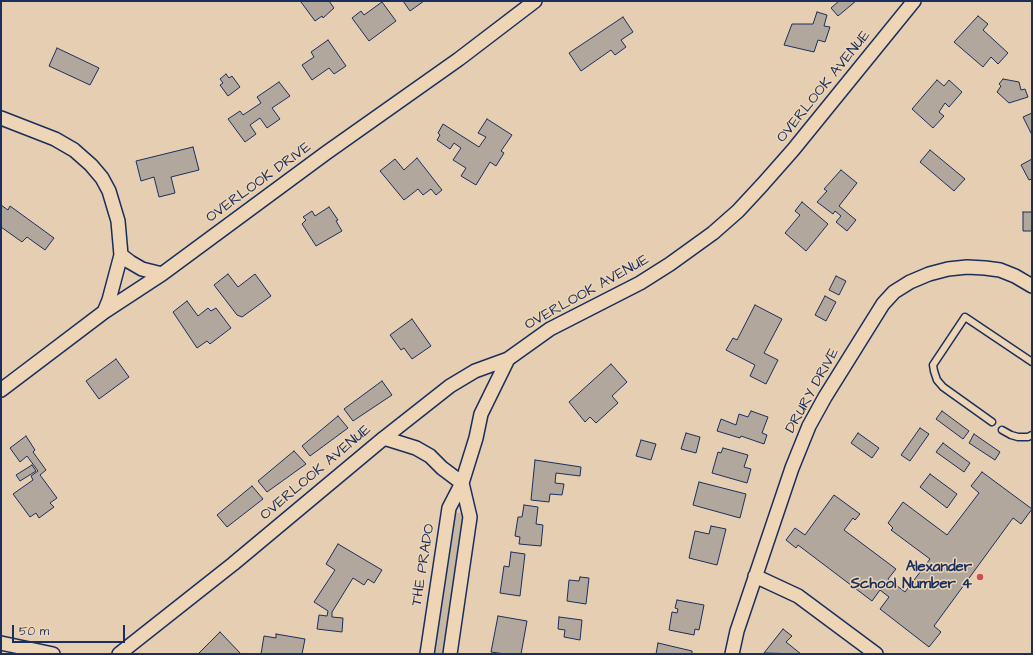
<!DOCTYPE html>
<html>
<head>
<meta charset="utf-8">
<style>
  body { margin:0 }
  #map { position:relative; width:1033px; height:655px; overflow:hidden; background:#e5ceb2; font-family:"Architects Daughter",sans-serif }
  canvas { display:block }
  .frame { position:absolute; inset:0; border:2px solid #1b2f5e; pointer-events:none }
  .scale { position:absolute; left:12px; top:625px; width:113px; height:18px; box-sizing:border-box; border:2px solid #1b2f5e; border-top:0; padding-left:5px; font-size:12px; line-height:14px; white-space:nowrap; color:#1b2f5e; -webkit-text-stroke:3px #edd5b5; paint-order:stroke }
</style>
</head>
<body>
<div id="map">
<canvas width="1033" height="655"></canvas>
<div class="frame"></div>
<div class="scale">50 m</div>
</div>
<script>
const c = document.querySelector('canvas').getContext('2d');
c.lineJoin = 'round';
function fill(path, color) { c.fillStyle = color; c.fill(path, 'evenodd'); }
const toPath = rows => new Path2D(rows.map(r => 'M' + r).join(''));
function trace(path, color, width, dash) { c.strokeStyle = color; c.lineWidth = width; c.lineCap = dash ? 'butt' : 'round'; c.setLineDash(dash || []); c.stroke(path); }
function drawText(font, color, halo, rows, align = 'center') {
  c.font = font + ' "Architects Daughter",sans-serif'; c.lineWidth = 3; c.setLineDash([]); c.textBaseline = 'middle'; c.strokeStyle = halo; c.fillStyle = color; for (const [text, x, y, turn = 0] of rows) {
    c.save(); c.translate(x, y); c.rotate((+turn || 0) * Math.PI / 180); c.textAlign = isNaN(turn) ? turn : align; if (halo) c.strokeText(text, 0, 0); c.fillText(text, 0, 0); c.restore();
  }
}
fill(toPath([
  [451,511,464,514,442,654,431,654]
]), '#c7b7a5');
const building = toPath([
  [302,1,329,1,334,8,323,18,322,16,315,21,301,2,302,1],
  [403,1,424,1,410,11,403,1],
  [839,1,856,1,838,16,831,8,839,1],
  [382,2,396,21,369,41,352,18,361,11,364,15,382,2],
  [817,12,827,15,824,26,830,27,825,42,818,40,814,52,784,45,792,24,813,24,817,12],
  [978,16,988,24,983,30,1008,53,998,64,991,57,983,67,954,42,978,16],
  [623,17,633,32,621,40,626,47,615,55,611,50,581,71,569,53,623,17],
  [328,40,346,66,334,74,329,68,312,80,302,65,314,57,311,52,328,40],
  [57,48,99,68,90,85,49,66,57,48],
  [226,74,229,78,232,76,240,87,228,96,220,85,223,83,220,79,226,74],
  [1003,79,1019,82,1021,90,1025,89,1028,97,1009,103,997,92,1001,86,999,84,1003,79],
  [937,80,944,86,949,80,962,92,949,107,945,103,939,112,944,116,933,128,912,109,937,80],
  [279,82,290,96,272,108,280,119,267,128,260,118,250,125,256,134,245,142,228,119,240,111,243,115,261,103,257,97,279,82],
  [1032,113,1032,135,1023,117,1032,113],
  [487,119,512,135,501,151,504,153,496,166,490,162,476,185,461,176,466,168,453,160,461,148,454,143,450,149,437,140,440,135,438,133,443,124,479,147,486,137,478,133,487,119],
  [193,147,199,170,171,177,175,193,159,197,154,177,141,181,136,161,193,147],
  [930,150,965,179,954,191,920,162,930,150],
  [417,158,442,190,436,195,431,189,423,195,418,189,404,200,380,171,395,159,404,170,417,158],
  [1032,159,1032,179,1029,180,1021,165,1032,159],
  [841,170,857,183,839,206,856,220,847,231,836,222,841,216,835,211,833,214,817,202,827,191,824,189,841,170],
  [802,202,828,224,806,251,785,233,800,215,795,211,802,202],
  [1,205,8,210,10,206,54,238,45,250,27,237,22,242,1,227,1,205],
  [329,207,338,220,336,221,342,231,316,246,302,224,306,220,303,217,312,211,315,216,329,207],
  [1023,212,1032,212,1032,231,1023,231,1023,212],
  [228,274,238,287,255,274,271,296,242,317,237,315,214,285,228,274],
  [836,276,846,281,839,295,829,290,836,276],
  [825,296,836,302,826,321,815,315,825,296],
  [187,301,198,316,208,308,211,311,216,308,231,328,210,344,207,341,197,348,173,312,187,301],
  [755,305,782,319,764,353,778,360,766,384,750,376,755,365,726,350,733,338,737,340,755,305],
  [412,319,431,346,412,359,404,348,401,350,390,335,412,319],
  [116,359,129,377,99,399,86,381,116,359],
  [611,364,627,382,612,396,618,403,596,423,590,417,585,422,569,402,611,364],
  [382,381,392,395,353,421,344,409,382,381],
  [751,411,768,417,762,433,767,435,764,444,741,436,740,438,717,431,721,419,736,425,739,414,748,417,751,411],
  [942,411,969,431,963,439,936,419,942,411],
  [338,416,348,428,310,456,302,446,338,416],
  [920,428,929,434,910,461,901,455,920,428],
  [686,433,700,437,696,453,681,449,686,433],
  [858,433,879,448,872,458,851,443,858,433],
  [974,434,1000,452,995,460,969,443,974,434],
  [26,436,35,450,33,452,46,470,40,475,57,498,50,503,54,507,39,518,36,513,30,517,13,494,33,480,31,476,38,471,27,456,20,462,10,448,26,436],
  [641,440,656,444,651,460,636,456,641,440],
  [943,443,970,463,964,472,936,452,943,443],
  [723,448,748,455,744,467,751,469,747,483,712,473,718,452,721,453,723,448],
  [294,451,306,464,267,492,258,481,294,451],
  [535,460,581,467,580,476,556,473,555,483,564,484,562,495,550,494,549,502,531,500,535,460],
  [32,465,36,471,20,481,16,475,32,465],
  [982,472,1032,509,1021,524,1013,518,934,626,941,632,929,647,880,609,889,597,880,590,872,601,798,545,796,548,786,540,795,528,805,535,834,495,860,514,855,520,853,518,844,530,896,569,888,579,905,592,930,559,891,530,893,528,888,523,903,502,947,535,979,493,971,486,982,472],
  [930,474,957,494,947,508,920,487,930,474],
  [699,482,746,494,740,518,693,505,699,482],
  [252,486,263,499,227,527,217,515,252,486],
  [524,505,538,507,536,524,543,525,541,546,519,544,520,537,515,536,518,517,522,517,524,505],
  [711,526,726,529,717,565,689,558,695,531,709,534,711,526],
  [338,544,382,570,374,583,368,579,364,585,353,578,332,612,332,617,343,618,342,632,317,629,319,615,327,616,328,611,314,602,335,570,326,564,338,544],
  [511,552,525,554,520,596,500,593,504,566,509,567,511,552],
  [580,577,589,578,586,604,567,601,569,580,579,581,580,577],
  [677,600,704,605,699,630,695,629,694,635,669,630,672,612,677,613,678,609,675,608,677,600],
  [498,616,527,621,521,654,505,654,491,652,498,616],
  [559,617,582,620,580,640,564,637,565,630,558,629,559,617],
  [783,629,792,636,786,642,801,654,764,653,783,629],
  [220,632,241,654,198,654,220,632],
  [276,634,305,639,302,654,261,654,264,636,276,638,276,634],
  [658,643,692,651,692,654,656,654,658,643]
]);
fill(building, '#b2a79d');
trace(building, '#1b2f5e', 1);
const lane = toPath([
  [992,422,943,387,937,380,934,371,933,365,965,317,1032,362],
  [1002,430,1011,435,1018,437,1028,437,1032,435]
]);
const street = toPath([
  [1,118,55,139,74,150,91,165,102,178,109,191,118,221,121,255,109,300,104,312],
  [121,255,130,262,142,269,162,274],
  [1,390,104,312,162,274,326,153,459,59,535,1],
  [384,438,416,448,430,456,442,468,462,483,470,517,450,654],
  [755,576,798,596,876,654],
  [1,643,53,654],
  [119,654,233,564,384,438,450,386,475,371,508,359,550,329,640,283,670,264,713,233,738,211,763,184,793,150,914,1],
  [427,654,449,508,462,483,476,438,481,414,508,359],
  [732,654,737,631,792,468,809,426,825,397,883,304,894,292,910,282,929,274,948,269,967,267,985,268,1000,270,1015,276,1032,286]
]);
trace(lane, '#1b2f5e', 9);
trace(street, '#1b2f5e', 16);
trace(lane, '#edd5b5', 6);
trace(street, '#edd5b5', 13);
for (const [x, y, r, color] of [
  [980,577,4,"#d1495b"]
]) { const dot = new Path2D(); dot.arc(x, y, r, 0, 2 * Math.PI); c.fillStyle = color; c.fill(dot); trace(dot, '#edd5b5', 1.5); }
drawText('15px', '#1b2f5e', '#edd5b5', [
  ["OVERLOOK AVENUE",824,87,-51],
  ["OVERLOOK DRIVE",259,183,-36],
  ["OVERLOOK AVENUE",587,293,-29],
  ["DRURY DRIVE",813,391,-61],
  ["OVERLOOK AVENUE",316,473,-40],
  ["THE PRADO",424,565,-81]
]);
drawText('bold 15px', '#1b2f5e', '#edd5b5', [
  ["Alexander",972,568],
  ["School Number 4",972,585]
], 'right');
</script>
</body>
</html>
